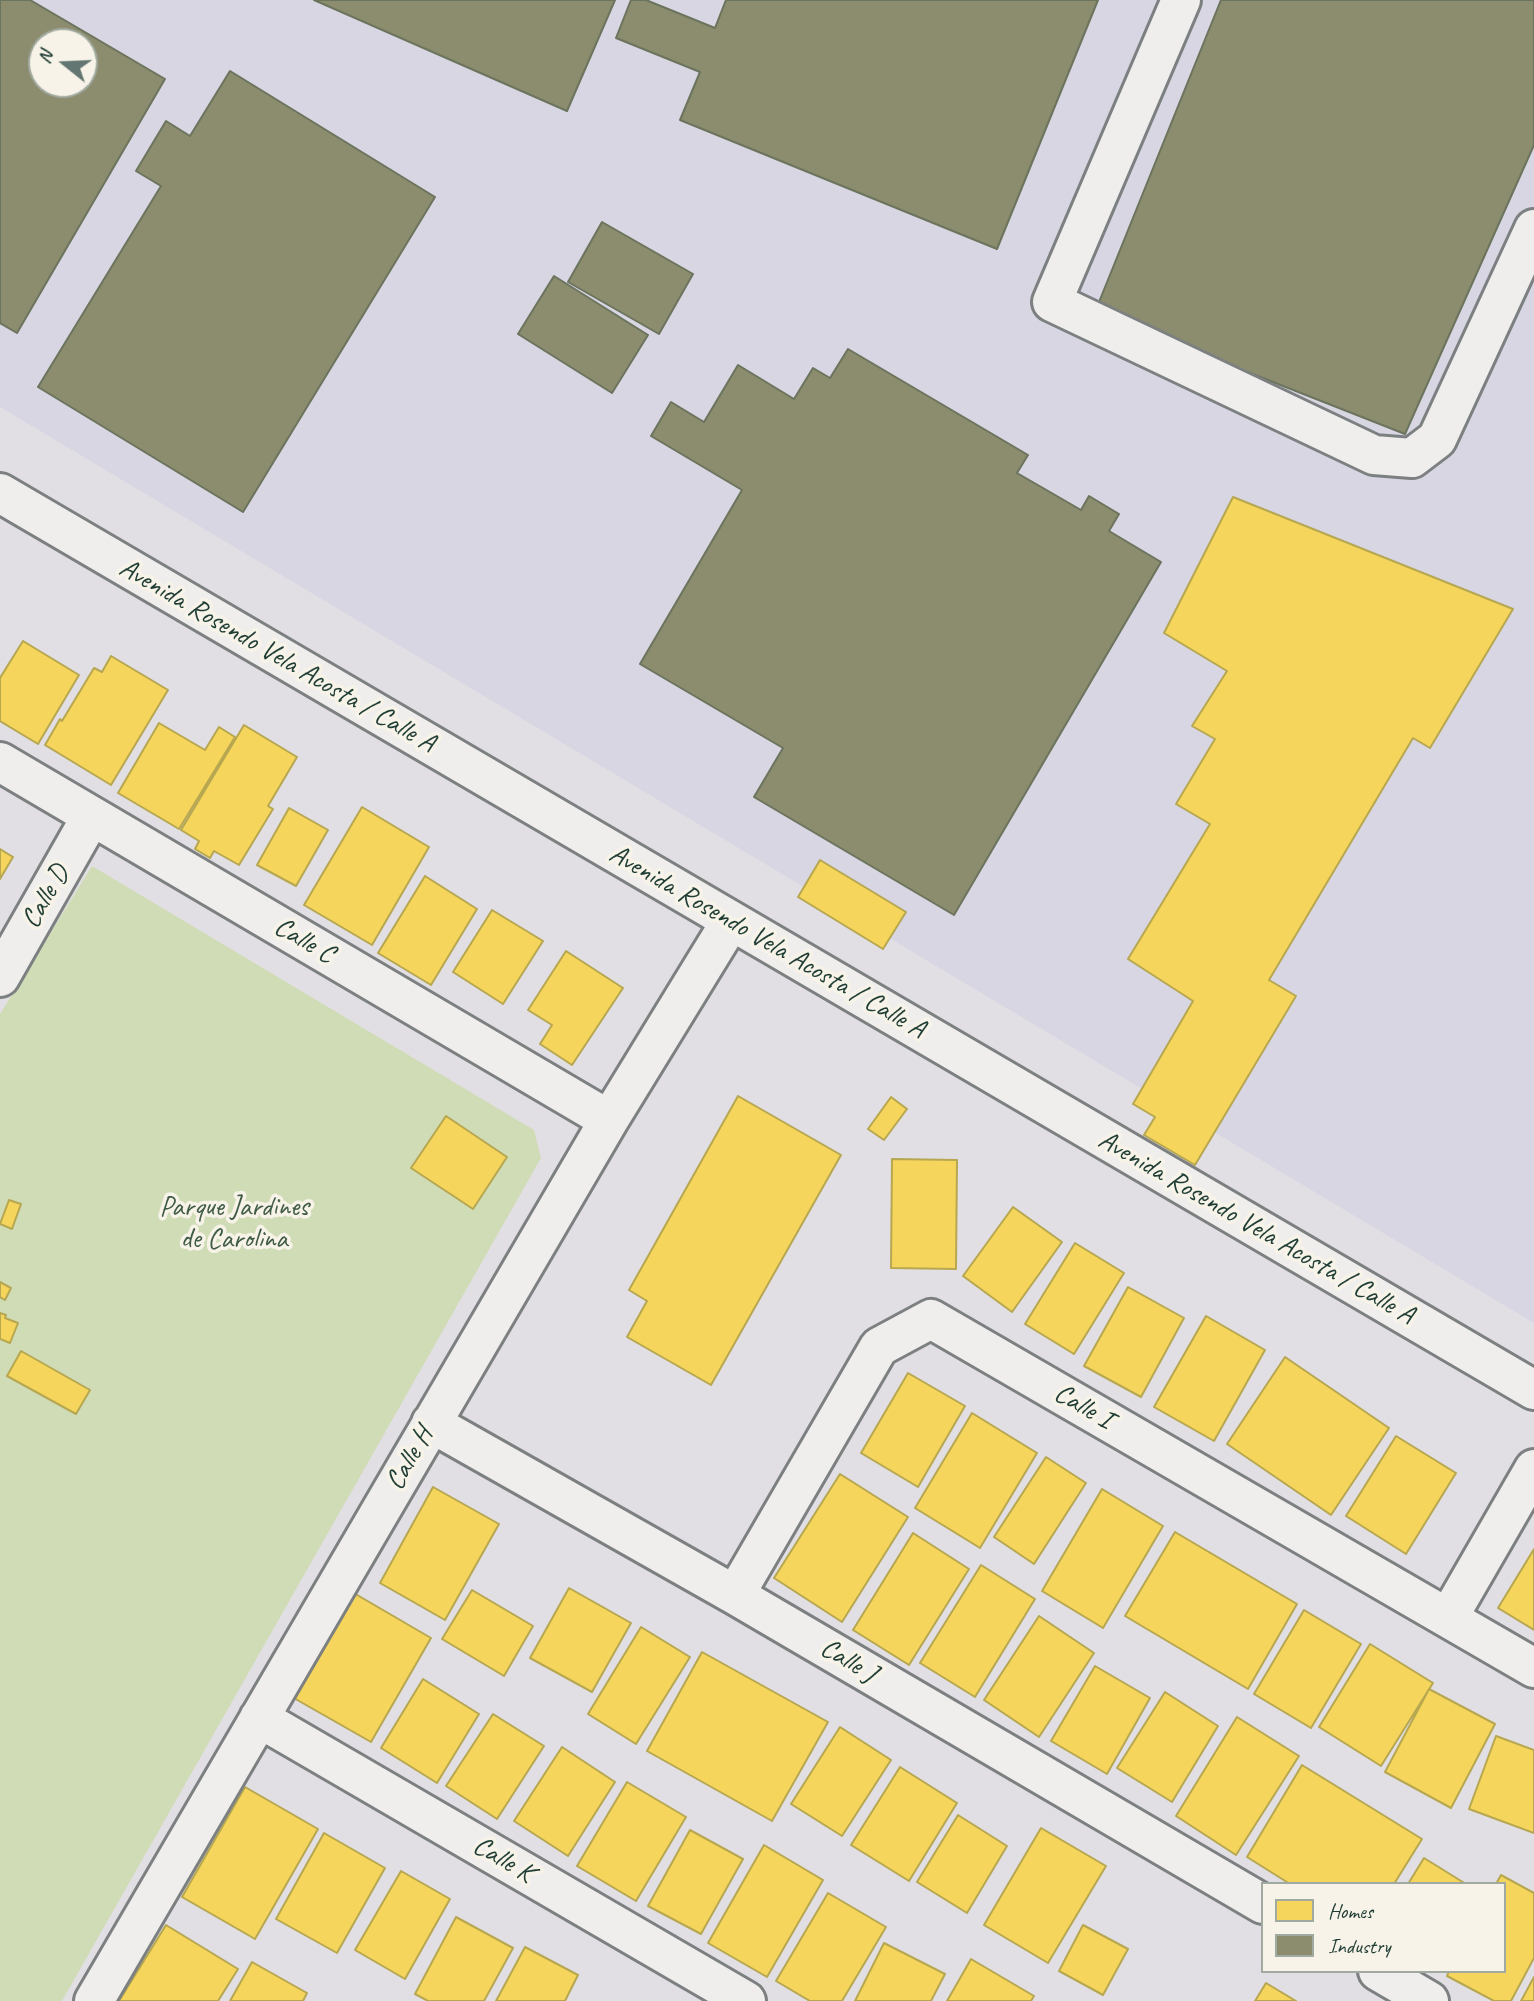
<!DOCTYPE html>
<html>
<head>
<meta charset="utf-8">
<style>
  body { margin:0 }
  #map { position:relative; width:1534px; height:2001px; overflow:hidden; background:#e1dfe4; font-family:Caveat,sans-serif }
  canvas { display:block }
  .legend { position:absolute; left:1261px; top:1882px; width:245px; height:91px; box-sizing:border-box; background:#f7f3e8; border:2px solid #a1aaa0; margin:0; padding:9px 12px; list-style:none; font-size:21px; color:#1f3d34 }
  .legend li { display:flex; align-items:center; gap:14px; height:35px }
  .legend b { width:35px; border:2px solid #a1aaa0 }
  .north { position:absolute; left:28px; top:28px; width:70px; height:70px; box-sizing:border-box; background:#f7f3e8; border:2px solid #a1aaa0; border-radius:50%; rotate:288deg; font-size:19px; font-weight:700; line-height:28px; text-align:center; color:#1f3d34 }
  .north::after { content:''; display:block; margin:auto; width:24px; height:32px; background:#637672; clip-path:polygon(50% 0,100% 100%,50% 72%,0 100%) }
</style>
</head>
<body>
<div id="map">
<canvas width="1534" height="2001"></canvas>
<ul class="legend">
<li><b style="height:19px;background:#f6d55c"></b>Homes</li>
<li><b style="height:19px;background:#8c8c6e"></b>Industry</li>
</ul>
<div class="north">N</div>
</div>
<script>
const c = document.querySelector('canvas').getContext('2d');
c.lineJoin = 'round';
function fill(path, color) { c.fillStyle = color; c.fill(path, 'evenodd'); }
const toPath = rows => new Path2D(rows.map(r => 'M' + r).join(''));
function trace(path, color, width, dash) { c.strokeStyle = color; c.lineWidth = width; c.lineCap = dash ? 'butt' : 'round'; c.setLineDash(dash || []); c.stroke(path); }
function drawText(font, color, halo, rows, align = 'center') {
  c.font = font + ' Caveat,sans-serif'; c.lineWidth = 7; c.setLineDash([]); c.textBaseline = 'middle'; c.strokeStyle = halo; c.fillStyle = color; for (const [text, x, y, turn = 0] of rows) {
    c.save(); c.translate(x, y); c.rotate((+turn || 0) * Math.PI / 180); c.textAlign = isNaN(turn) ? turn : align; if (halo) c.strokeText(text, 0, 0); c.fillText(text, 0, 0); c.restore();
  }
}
fill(toPath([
  [0,0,1534,0,1534,1323,0,407],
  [42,42,84,42,84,84,42,84]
]), '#d8d6e3');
fill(toPath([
  [92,866,534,1130,541,1158,62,2001,0,2001,0,1014]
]), '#d0dcb6');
const homes = toPath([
  [1233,497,1513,609,1430,748,1413,738,1269,980,1296,996,1195,1165,1144,1135,1155,1117,1133,1104,1193,1001,1128,959,1210,824,1176,804,1215,739,1192,726,1227,671,1164,633,1233,497],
  [23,641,79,675,38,744,0,721,0,678,23,641],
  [111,656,168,690,111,785,45,745,60,719,62,721,94,668,102,672,111,656],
  [159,723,205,750,219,727,235,737,179,829,118,793,159,723],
  [244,725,297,757,268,806,273,809,239,865,214,851,210,858,195,849,199,841,181,830,244,725],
  [362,807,429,847,372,945,304,905,362,807],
  [289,808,328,830,296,886,257,865,289,808],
  [0,849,13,857,0,879,0,849],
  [820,860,906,912,883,949,798,897,820,860],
  [425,876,477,909,431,985,378,953,425,876],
  [492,910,543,941,503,1004,453,972,492,910],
  [566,951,623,988,572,1065,540,1044,552,1025,528,1010,566,951],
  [738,1096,841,1155,711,1385,627,1337,647,1301,629,1290,738,1096],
  [891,1097,907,1109,884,1140,868,1129,891,1097],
  [446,1116,507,1157,473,1209,411,1168,446,1116],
  [892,1159,957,1160,956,1269,891,1268,892,1159],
  [9,1200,21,1204,12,1229,0,1224,9,1200],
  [1013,1207,1062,1242,1012,1312,963,1276,1013,1207],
  [1075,1243,1124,1273,1074,1354,1025,1324,1075,1243],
  [0,1282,11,1288,5,1300,0,1297,0,1282],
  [1128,1287,1184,1318,1141,1397,1084,1366,1128,1287],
  [0,1313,6,1315,5,1318,18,1323,10,1343,0,1339,0,1313],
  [1206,1316,1265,1350,1214,1441,1154,1407,1206,1316],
  [21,1351,90,1390,76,1414,7,1376,21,1351],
  [1285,1357,1389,1428,1331,1515,1227,1444,1285,1357],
  [908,1373,965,1406,918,1487,861,1453,908,1373],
  [972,1413,1037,1453,980,1548,915,1508,972,1413],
  [1396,1436,1456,1473,1406,1554,1346,1516,1396,1436],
  [1046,1457,1086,1483,1034,1564,994,1537,1046,1457],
  [840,1474,908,1517,842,1622,774,1578,840,1474],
  [433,1487,499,1524,445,1620,380,1583,433,1487],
  [1102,1489,1163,1526,1103,1628,1042,1591,1102,1489],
  [1175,1532,1297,1604,1248,1689,1125,1616,1175,1532],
  [913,1533,969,1569,909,1665,853,1630,913,1533],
  [1534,1549,1534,1630,1498,1608,1534,1549],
  [981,1565,1035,1599,975,1697,920,1663,981,1565],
  [569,1588,631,1623,592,1692,530,1658,569,1588],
  [472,1590,533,1626,504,1676,442,1639,472,1590],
  [352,1592,431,1638,371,1742,292,1697,352,1592],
  [1304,1610,1361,1644,1311,1728,1254,1694,1304,1610],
  [1039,1616,1094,1653,1039,1737,984,1700,1039,1616],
  [641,1627,690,1657,636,1744,588,1714,641,1627],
  [1370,1644,1433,1683,1381,1766,1319,1727,1370,1644],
  [702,1652,828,1722,772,1821,647,1751,702,1652],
  [1095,1666,1150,1698,1107,1774,1051,1741,1095,1666],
  [423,1679,479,1714,437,1783,381,1748,423,1679],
  [1429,1689,1495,1724,1451,1808,1385,1772,1429,1689],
  [1165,1692,1218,1726,1172,1802,1117,1768,1165,1692],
  [493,1714,544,1746,497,1819,446,1786,493,1714],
  [1237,1717,1299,1756,1236,1855,1176,1816,1237,1717],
  [840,1727,891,1760,842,1836,791,1804,840,1727],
  [1496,1736,1534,1750,1534,1833,1469,1809,1496,1736],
  [562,1747,615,1782,568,1856,514,1821,562,1747],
  [1302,1765,1422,1839,1394,1884,1290,1884,1247,1857,1302,1765],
  [900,1767,957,1803,909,1881,851,1845,900,1767],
  [627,1782,686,1817,636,1901,577,1866,627,1782],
  [245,1787,318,1829,255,1939,182,1897,245,1787],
  [958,1815,1007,1846,967,1913,917,1882,958,1815],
  [1041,1828,1106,1866,1048,1963,984,1925,1041,1828],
  [690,1830,743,1859,701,1934,648,1906,690,1830],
  [324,1833,385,1868,337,1953,276,1919,324,1833],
  [764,1845,823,1880,767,1977,708,1943,764,1845],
  [1424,1858,1466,1884,1408,1884,1424,1858],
  [401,1871,450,1899,405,1979,355,1950,401,1871],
  [1501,1875,1534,1893,1534,1958,1511,2001,1494,2001,1447,1976,1449,1971,1504,1971,1504,1884,1496,1884,1501,1875],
  [828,1893,886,1927,842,2001,810,2001,776,1981,828,1893],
  [456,1917,513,1948,484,2001,428,2001,415,1994,456,1917],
  [166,1925,238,1969,218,2001,119,2001,166,1925],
  [1083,1925,1128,1949,1103,1995,1059,1971,1083,1925],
  [884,1943,945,1974,931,2001,855,2001,884,1943],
  [525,1947,578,1975,565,2001,496,2001,525,1947],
  [971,1959,1034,1996,1031,2001,947,2001,971,1959],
  [252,1962,307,1993,303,2001,230,2001,252,1962],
  [1534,1977,1534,2001,1521,2001,1534,1977],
  [1266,1983,1296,2001,1255,2001,1266,1983]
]);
fill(homes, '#f6d55c');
trace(homes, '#b6a750', 2);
const industry = toPath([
  [0,0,30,0,165,79,17,333,0,323,0,0],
  [42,42,84,42,84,84,42,84,42,42],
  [314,0,615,0,567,111,314,0],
  [631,0,646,0,715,28,726,0,1098,0,997,249,680,120,700,72,616,38,631,0],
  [1221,0,1534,0,1534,145,1405,434,1095,312,1221,0],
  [230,71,435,197,243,512,38,387,161,186,136,171,166,121,190,136,230,71],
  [602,222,693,274,659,334,568,282,602,222],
  [554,276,648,335,612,393,518,334,554,276],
  [848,349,1028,455,1017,473,1081,510,1089,496,1119,514,1109,531,1161,562,954,915,754,797,783,748,640,664,742,490,651,436,671,402,704,422,738,365,794,399,813,368,830,378,848,349]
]);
fill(industry, '#8c8c6e');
trace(industry, '#6b745d', 2);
const minor = toPath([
  [1181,0,1052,302,1374,455,1412,458,1437,439,1534,229],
  [0,493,1534,1390],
  [0,762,609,1120],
  [0,977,91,817],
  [431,1423,735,1595,1263,1904],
  [735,1595,879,1347,931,1319,1534,1668],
  [1448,1618,1534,1469],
  [259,1718,746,2001],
  [1378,1971,1429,2001],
  [94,2001,609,1120,731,921]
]);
trace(minor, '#7c8081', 44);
trace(minor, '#efeeec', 38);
drawText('28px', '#1f3d34', '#f7f3e8', [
  ["Avenida Rosendo Vela Acosta / Calle A",277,656,30],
  ["Calle D",46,897,-60],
  ["Calle C",304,941,30],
  ["Avenida Rosendo Vela Acosta / Calle A",767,942,30],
  ["Avenida Rosendo Vela Acosta / Calle A",1256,1228,30],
  ["Calle I",1083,1407,30],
  ["Calle H",410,1459,-60],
  ["Calle J",848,1661,30],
  ["Calle K",503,1860,30]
]);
drawText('28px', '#405c46', '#f7f3e8', [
  ["Parque Jardines",234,1208],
  ["de Carolina",234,1240]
]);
</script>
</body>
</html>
